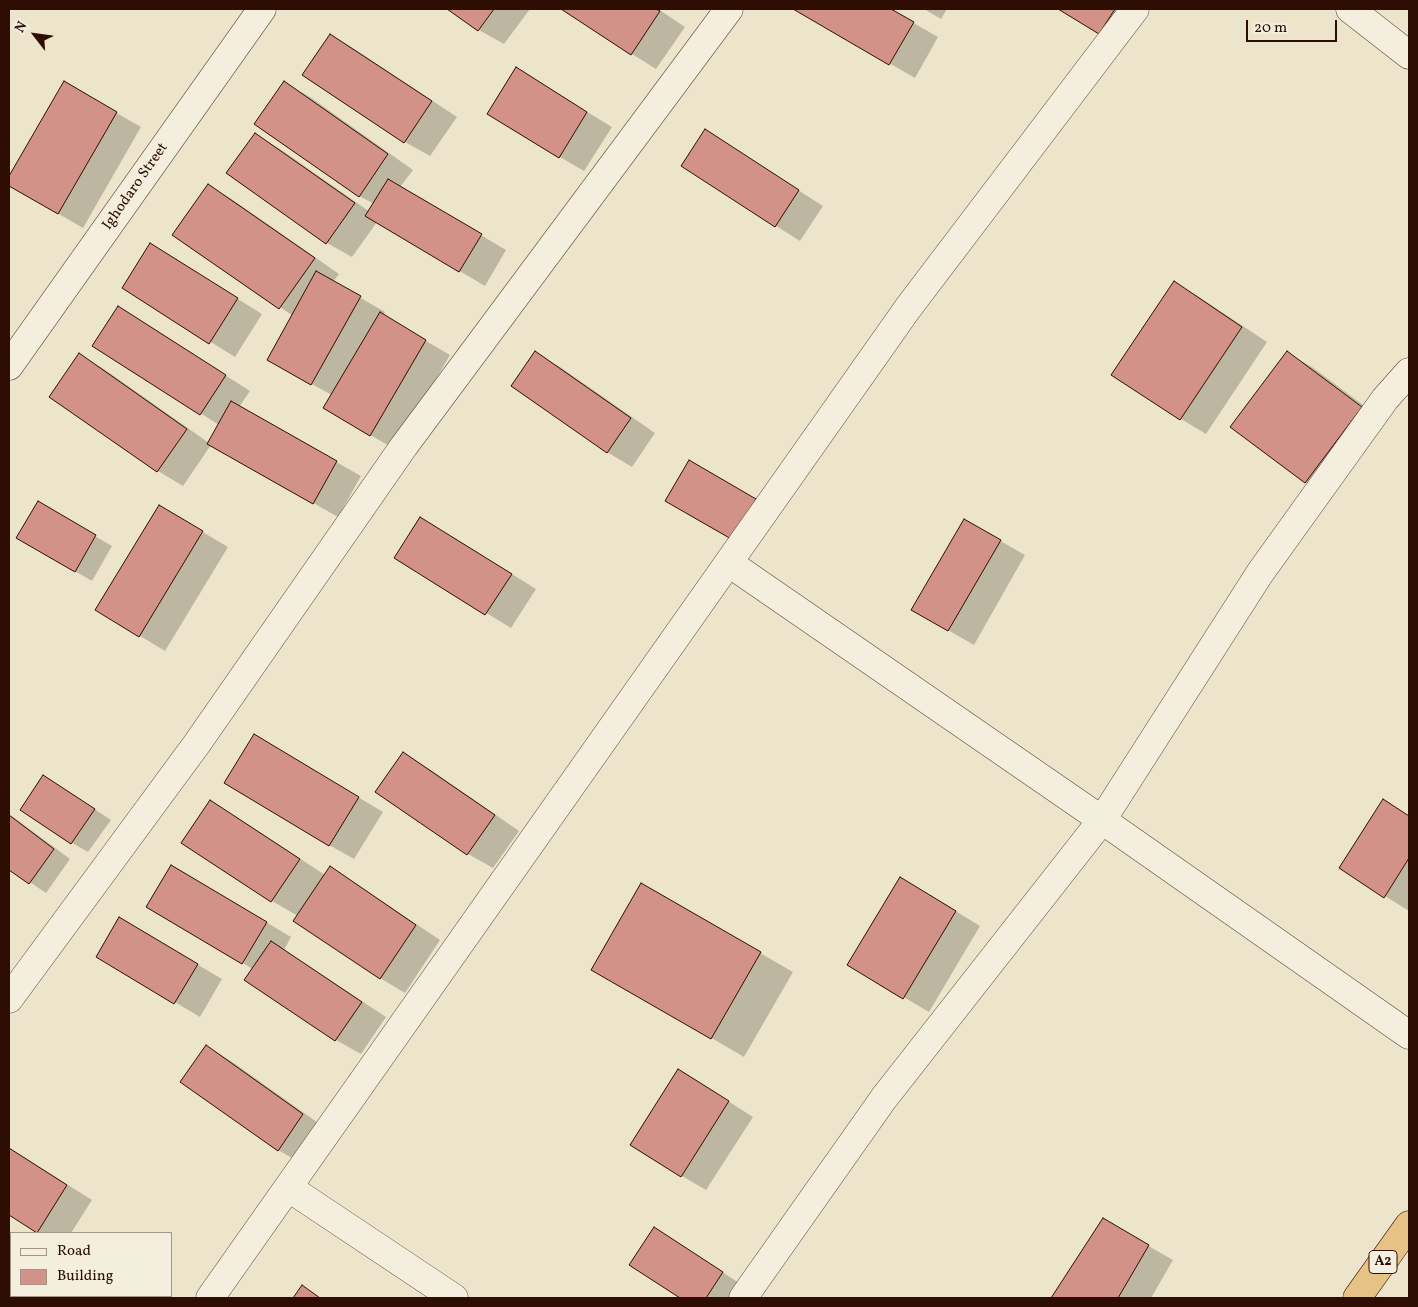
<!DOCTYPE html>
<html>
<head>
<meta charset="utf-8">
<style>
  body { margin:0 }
  #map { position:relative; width:1418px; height:1307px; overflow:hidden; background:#ede5cb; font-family:Vollkorn,serif }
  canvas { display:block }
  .frame { position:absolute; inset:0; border:10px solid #2e0d03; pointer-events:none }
  .legend { position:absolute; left:10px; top:1232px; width:162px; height:65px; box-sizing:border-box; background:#f3eedd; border:1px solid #a49486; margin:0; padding:6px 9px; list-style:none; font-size:15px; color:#2e0d03 }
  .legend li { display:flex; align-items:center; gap:10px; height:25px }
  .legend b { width:25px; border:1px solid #a49486 }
  .north { position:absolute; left:10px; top:10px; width:50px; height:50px; -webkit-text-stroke:4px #f3eedd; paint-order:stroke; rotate:300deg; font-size:14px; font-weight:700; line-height:20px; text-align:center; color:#2e0d03 }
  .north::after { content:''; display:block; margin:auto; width:18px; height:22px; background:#2e0d03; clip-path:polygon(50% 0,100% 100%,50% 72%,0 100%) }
  .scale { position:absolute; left:1246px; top:20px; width:91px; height:22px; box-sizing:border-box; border:2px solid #2e0d03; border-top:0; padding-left:6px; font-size:15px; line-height:18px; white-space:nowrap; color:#2e0d03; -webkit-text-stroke:4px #f3eedd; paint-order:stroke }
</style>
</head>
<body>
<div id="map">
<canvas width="1418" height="1307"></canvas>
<div class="frame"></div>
<ul class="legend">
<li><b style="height:6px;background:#f3eedd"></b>Road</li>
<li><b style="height:14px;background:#d39288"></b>Building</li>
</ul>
<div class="north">N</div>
<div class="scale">20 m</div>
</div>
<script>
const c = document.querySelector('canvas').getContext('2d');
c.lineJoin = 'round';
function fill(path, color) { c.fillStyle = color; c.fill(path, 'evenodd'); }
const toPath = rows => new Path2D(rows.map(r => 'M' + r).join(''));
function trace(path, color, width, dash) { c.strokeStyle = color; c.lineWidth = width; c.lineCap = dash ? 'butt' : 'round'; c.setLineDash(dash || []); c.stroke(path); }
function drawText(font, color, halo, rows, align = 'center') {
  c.font = font + ' Vollkorn,serif'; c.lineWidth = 4; c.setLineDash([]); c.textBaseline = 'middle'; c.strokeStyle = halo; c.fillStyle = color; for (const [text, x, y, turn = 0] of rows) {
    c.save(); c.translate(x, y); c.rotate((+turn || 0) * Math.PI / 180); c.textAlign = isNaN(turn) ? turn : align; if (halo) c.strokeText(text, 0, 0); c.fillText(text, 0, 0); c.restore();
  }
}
fill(toPath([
  [449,9,530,9,504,44,479,30],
  [563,9,658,9,685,27,656,69,632,54],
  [795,9,889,9,938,37,915,78],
  [924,9,947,9,941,19],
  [1060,9,1148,9,1125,47],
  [331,35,356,50,457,117,430,156,405,142,304,75],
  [64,83,141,127,83,228,9,185,9,179],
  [285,83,310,97,413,170,400,187,506,250,485,286,377,222,352,257,327,243,228,173,255,134,280,149,370,212,374,204,359,196],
  [541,84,612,127,584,171,560,157],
  [706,131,823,206,800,241,776,226,683,166],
  [208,185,233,200,339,274,333,282,385,312,383,316,450,355,395,449,370,435,332,395,293,374,293,316,174,234],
  [151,245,262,314,235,357,123,288],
  [1174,283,1199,297,1267,342,1206,434,1181,419,1113,374],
  [118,307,250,391,239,407,361,476,338,517,211,445,183,486,158,471,50,396,79,355,104,369,209,443,219,425,94,345],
  [535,353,560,367,655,433,632,467,607,452],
  [1287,353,1312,367,1386,422,1330,497,1305,482,1232,427],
  [38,503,112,546,92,581,18,538],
  [421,518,536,589,511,628,396,558],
  [964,520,1025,555,974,645,913,610],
  [184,521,228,547,165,651,97,610],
  [279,750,383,812,354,859,329,845],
  [403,753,428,768,519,831,493,868,468,854,377,792],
  [60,786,111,820,88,852,72,843],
  [1383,801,1409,816,1409,911,1385,896],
  [210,802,235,816,325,875,330,868,355,883,440,940,405,993,380,978,298,916,272,901,183,843],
  [9,814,70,859,46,893,9,868],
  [197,881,291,937,284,950,386,1017,361,1054,336,1040,246,980,253,969,148,907],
  [642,885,793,972,744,1057,593,969],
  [926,893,980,926,929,1012,849,965],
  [120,919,222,979,200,1017,98,956],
  [206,1046,231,1061,328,1130,303,1164,278,1150],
  [703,1085,753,1117,706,1190,682,1176],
  [9,1148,92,1200,71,1233,41,1233,9,1213],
  [1103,1220,1173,1260,1151,1298,1052,1298],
  [671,1238,739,1283,729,1298,683,1298,631,1264]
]), '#0003');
const building = toPath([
  [447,9,494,9,478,31,447,9],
  [561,9,656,9,660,11,631,55,561,9],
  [793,9,891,9,914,22,889,65,793,9],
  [1058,9,1115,9,1099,34,1058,9],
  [330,34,432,101,404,143,302,75,330,34],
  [516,67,587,112,559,158,487,114,516,67],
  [64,81,117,112,58,214,9,186,9,176,64,81],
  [284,81,388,154,359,197,254,124,284,81],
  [705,129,799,190,775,227,681,166,705,129],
  [255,133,355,203,326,244,226,173,255,133],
  [388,179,482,234,459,272,365,216,388,179],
  [208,184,315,258,279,309,172,235,208,184],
  [150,243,238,298,209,344,122,288,150,243],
  [316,271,361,296,311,385,267,360,316,271],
  [1174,281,1242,327,1180,420,1111,375,1174,281],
  [118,306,226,375,200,415,92,346,118,306],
  [380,312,426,340,370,436,323,408,380,312],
  [535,351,631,418,607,453,511,386,535,351],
  [1287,351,1362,407,1305,483,1230,427,1287,351],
  [79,353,187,429,157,472,49,397,79,353],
  [231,401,337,461,313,504,207,444,231,401],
  [689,460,756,499,733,540,665,501,689,460],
  [38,501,96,535,75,572,16,538,38,501],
  [159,505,203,531,139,637,95,610,159,505],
  [420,517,512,574,485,615,394,558,420,517],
  [964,519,1001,540,948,631,911,610,964,519],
  [254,734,359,797,329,846,224,783,254,734],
  [403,752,495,815,467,855,375,792,403,752],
  [43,775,95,809,71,844,20,810,43,775],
  [1383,799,1409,816,1409,858,1384,898,1339,868,1383,799],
  [210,800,300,859,271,902,181,843,210,800],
  [9,815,54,849,29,884,9,870,9,815],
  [171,865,267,922,242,964,146,907,171,865],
  [330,866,416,925,380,979,293,921,330,866],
  [900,877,956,911,903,999,847,965,900,877],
  [641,883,761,952,711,1039,591,970,641,883],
  [119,917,198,964,174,1004,96,957,119,917],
  [271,941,362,1002,335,1041,244,980,271,941],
  [206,1045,303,1114,278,1151,180,1082,206,1045],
  [678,1069,729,1101,681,1177,630,1145,678,1069],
  [9,1148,67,1185,37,1233,9,1215,9,1148],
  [1103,1218,1149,1245,1118,1298,1051,1298,1103,1218],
  [654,1227,723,1272,706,1298,680,1298,629,1265,654,1227],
  [302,1285,320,1298,293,1298,302,1285]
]);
fill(building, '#d39288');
trace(building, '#2e0d03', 1);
const minor = toPath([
  [1350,9,1409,55],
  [9,366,262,9],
  [729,563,1102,820,1409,1035],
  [9,999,196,745,404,446,729,9],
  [289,1188,454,1298],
  [210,1298,908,308,1135,9],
  [743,1298,884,1098,1102,820,1260,573,1385,399,1409,372]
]);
const trunk = toPath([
  [1357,1298,1409,1225]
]);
trace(minor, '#5e4335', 29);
trace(trunk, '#2e0d03', 29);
trace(minor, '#f3eedd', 28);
trace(trunk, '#e6c286', 28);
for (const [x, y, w] of [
  [1383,1262,28]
]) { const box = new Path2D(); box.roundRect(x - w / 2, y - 11.5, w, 23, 4); c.fillStyle = '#f3eedd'; c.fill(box); trace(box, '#2e0d03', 1); }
drawText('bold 14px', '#2e0d03', null, [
  ["A2",1383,1262]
]);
drawText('15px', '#2e0d03', '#f3eedd', [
  ["Ighodaro Street",136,187,-55]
]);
</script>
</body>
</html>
